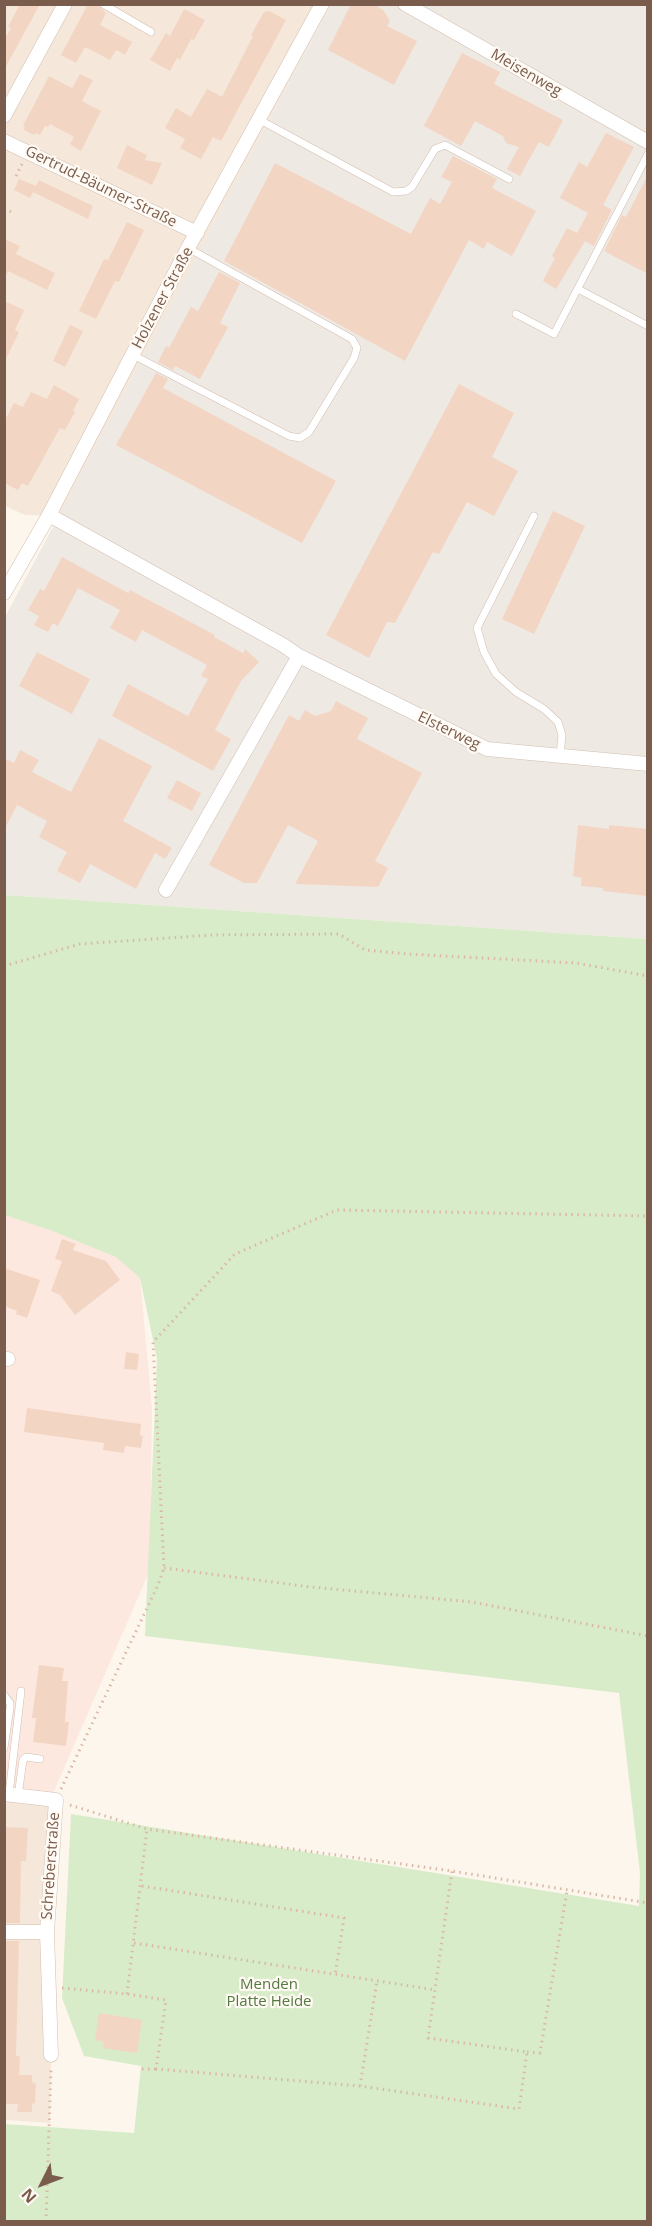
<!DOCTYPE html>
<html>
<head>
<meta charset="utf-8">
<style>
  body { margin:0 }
  #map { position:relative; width:652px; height:2226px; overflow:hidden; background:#fdf6ec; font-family:"Open Sans",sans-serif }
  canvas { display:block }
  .frame { position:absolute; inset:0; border:6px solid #7a5c4d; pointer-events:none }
  .north { position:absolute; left:12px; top:2154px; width:60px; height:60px; -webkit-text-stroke:4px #fffaf3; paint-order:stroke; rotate:228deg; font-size:16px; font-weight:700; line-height:24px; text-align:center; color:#7a5c4d }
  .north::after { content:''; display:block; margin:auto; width:21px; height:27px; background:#7a5c4d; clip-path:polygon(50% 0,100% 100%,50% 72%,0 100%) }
</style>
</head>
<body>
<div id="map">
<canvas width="652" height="2226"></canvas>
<div class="frame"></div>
<div class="north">N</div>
</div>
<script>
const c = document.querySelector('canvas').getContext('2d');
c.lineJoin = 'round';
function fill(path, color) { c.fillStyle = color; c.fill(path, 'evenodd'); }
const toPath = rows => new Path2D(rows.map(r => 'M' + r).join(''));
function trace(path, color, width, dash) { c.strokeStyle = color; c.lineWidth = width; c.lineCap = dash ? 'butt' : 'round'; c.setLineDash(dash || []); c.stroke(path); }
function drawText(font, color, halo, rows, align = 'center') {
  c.font = font + ' "Open Sans",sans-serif'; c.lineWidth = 4.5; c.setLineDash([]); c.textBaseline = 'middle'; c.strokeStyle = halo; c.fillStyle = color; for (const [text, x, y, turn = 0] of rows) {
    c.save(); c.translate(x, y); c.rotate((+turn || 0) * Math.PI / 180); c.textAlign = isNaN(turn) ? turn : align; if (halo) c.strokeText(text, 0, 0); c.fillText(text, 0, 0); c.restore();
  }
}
fill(toPath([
  [5,5,330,5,59,516,25,515,5,506],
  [4,1794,56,1800,50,2123,5,2120]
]), '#f5e8da');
fill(toPath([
  [5,1212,120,1254,140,1278,152,1408,150,1570,52,1796,5,1790]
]), '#fde8e0');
fill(toPath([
  [330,5,647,5,647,939,5,895,4,619]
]), '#efe9e4');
fill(toPath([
  [5,895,647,939,647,2221,5,2221,5,2124,134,2133,141,2066,84,2056,62,1998,71,1814,639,1906,640,1873,619,1693,145,1636,157,1359,140,1278,116,1257,55,1232,5,1215]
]), '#d8ecc9');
fill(toPath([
  [20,4,40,4,4,70,4,40,11,28,8,27],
  [88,4,97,4,106,13,100,25,132,42,125,55,116,50,110,60,85,47,76,63,61,55],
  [351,4,373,4,383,10,390,21,387,26,417,41,394,85,328,50],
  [184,9,205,20,194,40,191,39,180,60,177,58,170,71,150,60,166,33,170,36],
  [269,11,286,20,221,141,213,137,201,159,180,148,185,139,165,128,176,108,191,117,207,89,222,97,253,36,251,35,264,12],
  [462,53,500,72,494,84,563,120,549,147,539,142,520,176,507,169,519,147,506,143,503,136,475,121,461,146,424,126],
  [80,74,93,80,82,101,101,111,81,151,70,144,74,137,50,124,48,127,45,126,40,135,36,133,34,135,24,130,25,127,23,126,49,76,72,88],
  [606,133,634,147,603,205,612,210,594,246,585,241,556,289,543,281,555,258,552,256,567,228,577,233,588,213,560,198,579,162,587,167],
  [127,145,147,155,145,160,162,163,152,185,117,168],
  [453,156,497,179,492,188,536,211,512,256,487,242,484,249,469,240,405,361,224,261,275,163,411,234,430,198,440,204,452,182,441,177],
  [648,175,648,274,604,251,622,215,626,217],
  [19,179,36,186,30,198,14,190],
  [39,180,93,206,88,219,33,192],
  [127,222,144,230,119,282,115,281,96,319,79,311,104,259,108,260],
  [4,239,20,246,16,254,55,273,47,290,8,271,4,279],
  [219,272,240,283,220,323,228,327,200,379,175,366,173,370,158,362,166,346,169,348,191,307,198,311],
  [4,301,24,310,15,330,19,332,4,363],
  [70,325,83,331,65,367,53,361],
  [156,373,168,379,163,388,336,481,302,543,116,445],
  [459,384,514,413,492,457,518,471,494,516,467,502,439,554,433,552,395,623,387,622,369,658,326,635],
  [54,385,79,399,73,411,75,412,65,430,60,428,28,486,22,483,18,490,4,483,4,422,14,403,23,407,31,392,47,399],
  [553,511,585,526,534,634,502,619],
  [62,557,128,593,130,590,215,635,214,637,243,653,245,649,259,662,241,681,215,730,231,739,213,771,112,716,128,684,188,716,208,679,201,676,207,665,142,630,136,642,110,628,120,610,78,588,58,626,53,623,48,632,34,625,39,616,28,610,40,589,44,591],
  [37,652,90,679,72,714,19,686],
  [336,701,368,718,357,739,422,773,375,861,388,868,378,887,295,884,318,841,288,825,257,883,244,883,209,865,289,715,299,721,305,710,315,716,331,711],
  [99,738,152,766,123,821,172,848,165,859,155,853,136,889,90,864,80,883,57,871,67,852,39,837,47,821,17,805,4,830,4,758,14,763,20,750,39,760,32,772,71,792],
  [177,780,201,793,192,811,167,798],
  [578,825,609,829,609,825,648,829,648,896,603,891,603,888,581,886,582,878,573,876],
  [62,1239,76,1244,73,1250,106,1261,120,1280,75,1315,60,1295,51,1291,62,1261,55,1259],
  [4,1268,40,1280,27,1318,16,1314,17,1311,4,1306],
  [126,1352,139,1354,137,1370,124,1369],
  [27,1408,141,1424,140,1435,143,1436,141,1448,125,1446,124,1453,103,1450,104,1443,24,1432],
  [39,1665,64,1668,62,1681,68,1681,65,1722,69,1722,66,1746,33,1742,36,1718,32,1718],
  [4,1827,28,1828,26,1861,21,1861,20,1923,4,1923],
  [4,1941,19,1941,16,2056,20,2056,19,2075,32,2075,32,2082,36,2084,35,2103,32,2104,32,2112,17,2112,18,2104,4,2104],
  [99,2013,142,2020,137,2053,103,2048,104,2042,95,2040]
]), '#f3d5c3');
const service = toPath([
  [103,4,151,32],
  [260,120,393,192,406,191,412,187,435,149,445,145,509,179],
  [578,289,648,326],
  [516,314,554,334,648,154],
  [133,355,289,436,300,438,309,432,354,358,357,348,352,339,188,248],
  [534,516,477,628,484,652,496,674,516,692,544,709,558,722,562,735,560,756],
  [4,1695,10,1703,10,1708,4,1748],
  [9,1794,21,1691],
  [18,1796,23,1760,26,1757,40,1759]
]);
const minor = toPath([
  [405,4,648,142],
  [4,116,65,4],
  [4,141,197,233],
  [49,515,283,645,299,656,487,749,648,764],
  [4,593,49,515,188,248,322,4],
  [166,890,299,656],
  [4,1359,8,1359],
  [4,1794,56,1800,47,1932,51,2055],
  [4,1932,47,1932]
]);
trace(service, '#d1beb0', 8);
trace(minor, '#d1beb0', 15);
trace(toPath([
  [16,176,22,164],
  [4,209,12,212],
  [4,966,80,944,212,935,339,934,365,950,407,954,576,963,648,976],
  [164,1568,311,1587,472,1602,648,1636],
  [61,1789,158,1585,164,1568,153,1342,235,1254,337,1210,648,1216],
  [70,1805,147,1829,452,1871,648,1903],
  [142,1886,344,1918,335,1975],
  [134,1943,436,1990],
  [62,1988,127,1994,166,2000,156,2069,360,2086,519,2109,527,2052,428,2038,452,1871],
  [127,1994,147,1829],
  [527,2052,540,2053,567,1891],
  [142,2069,156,2069],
  [360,2086,377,1981],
  [46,2222,51,2069]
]), '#d9b8a5', 3, [1.5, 4.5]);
trace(service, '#fff', 7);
trace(minor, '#fff', 14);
drawText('15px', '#7a5c4d', '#fffaf3', [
  ["Meisenweg",526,73,30],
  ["Gertrud-Bäumer-Straße",101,187,26],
  ["Holzener Straße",163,298,-62],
  ["Elsterweg",449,731,26],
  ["Schreberstraße",51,1866,-86]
]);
drawText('15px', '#537a41', '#fffaf3', [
  ["Menden",269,1985],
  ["Platte Heide",269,2002]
]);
</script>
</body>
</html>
